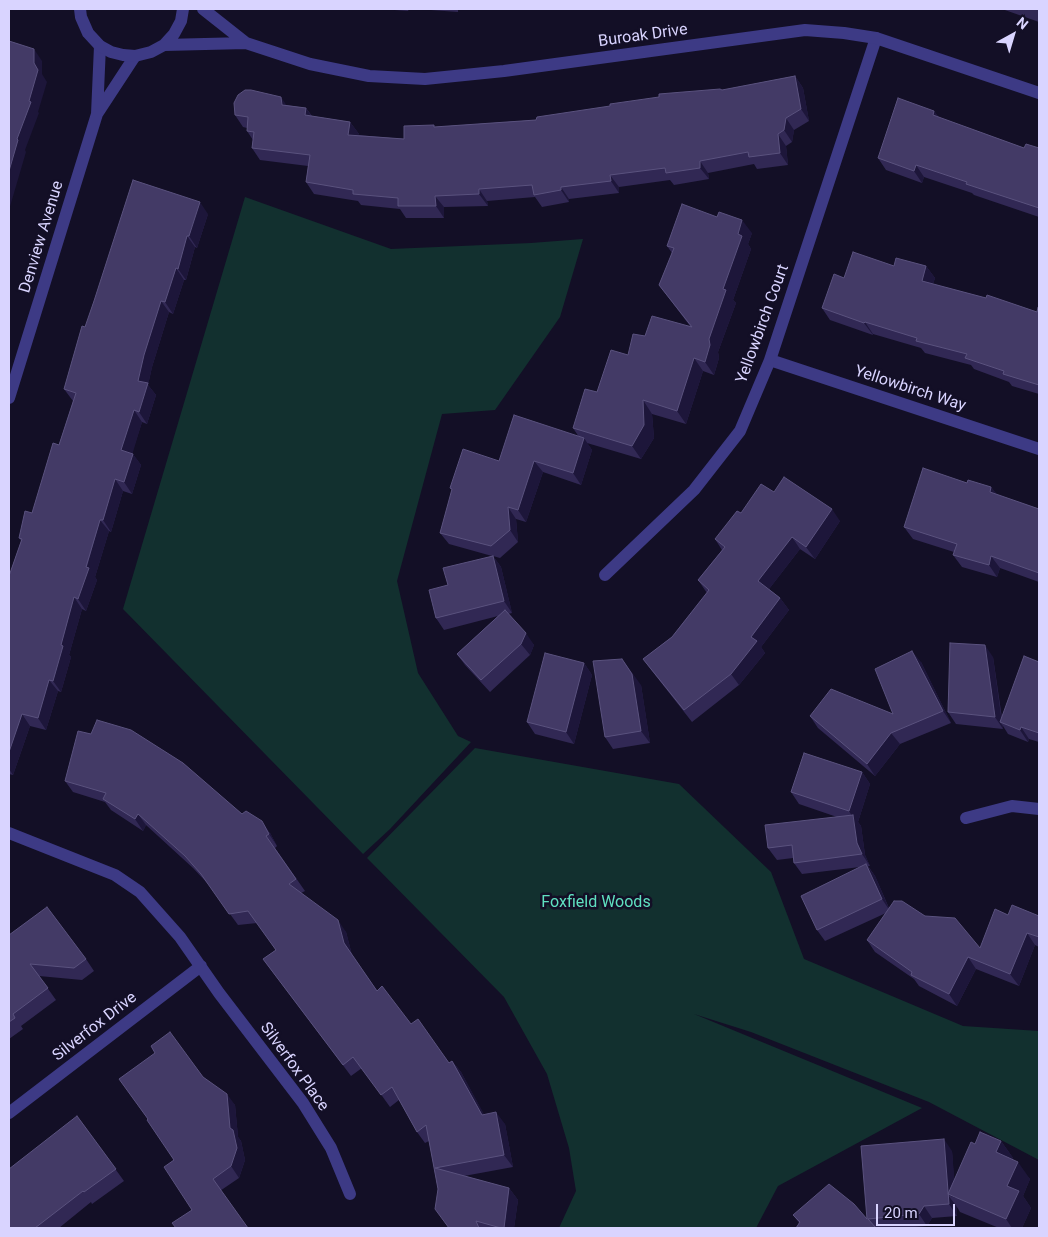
<!DOCTYPE html>
<html>
<head>
<meta charset="utf-8">
<style>
  body { margin:0 }
  #map { position:relative; width:1048px; height:1237px; overflow:hidden; background:#130f26; font-family:Roboto,sans-serif }
  canvas { display:block }
  .frame { position:absolute; inset:0; border:10px solid #d9d4ff; pointer-events:none }
  .north { position:absolute; left:988px; top:10px; width:50px; height:50px; -webkit-text-stroke:4px #130f26; paint-order:stroke; rotate:39deg; font-size:14px; font-weight:700; line-height:20px; text-align:center; color:#d9d4ff }
  .north::after { content:''; display:block; margin:auto; width:18px; height:22px; background:#d9d4ff; clip-path:polygon(50% 0,100% 100%,50% 72%,0 100%) }
  .scale { position:absolute; left:876px; top:1204px; width:79px; height:22px; box-sizing:border-box; border:2px solid #d9d4ff; border-top:0; padding-left:6px; font-size:15px; line-height:18px; white-space:nowrap; color:#d9d4ff; -webkit-text-stroke:4px #130f26; paint-order:stroke }
</style>
</head>
<body>
<div id="map">
<canvas width="1048" height="1237"></canvas>
<div class="frame"></div>
<div class="north">N</div>
<div class="scale">20 m</div>
</div>
<script>
const c = document.querySelector('canvas').getContext('2d');
c.lineJoin = 'round';
function fill(path, color) { c.fillStyle = color; c.fill(path, 'evenodd'); }
const toPath = rows => new Path2D(rows.map(r => 'M' + r).join(''));
function trace(path, color, width, dash) { c.strokeStyle = color; c.lineWidth = width; c.lineCap = dash ? 'butt' : 'round'; c.setLineDash(dash || []); c.stroke(path); }
function drawText(font, color, halo, rows, align = 'center') {
  c.font = font + ' Roboto,sans-serif'; c.lineWidth = 5; c.setLineDash([]); c.textBaseline = 'middle'; c.strokeStyle = halo; c.fillStyle = color; for (const [text, x, y, turn = 0] of rows) {
    c.save(); c.translate(x, y); c.rotate((+turn || 0) * Math.PI / 180); c.textAlign = isNaN(turn) ? turn : align; if (halo) c.strokeText(text, 0, 0); c.fillText(text, 0, 0); c.restore();
  }
}
fill(toPath([
  [245,197,391,249,531,243,583,239,560,317,495,410,442,414,397,581,418,673,458,736,471,742,390,829,363,854,123,609],
  [475,748,679,784,771,872,804,959,963,1026,1039,1031,1039,1160,929,1102,751,1032,694,1014,922,1108,778,1186,756,1228,559,1228,576,1191,569,1148,547,1074,504,997,367,858]
]), '#12302f');
trace(toPath([
  [97,114,135,56],
  [770,360,1039,449],
  [9,398,97,114,100,46],
  [605,575,694,490,740,431,770,360,876,38],
  [966,818,1012,806,1039,809],
  [9,833,115,875,140,892,180,937,219,993,303,1103,331,1148,350,1194],
  [9,1113,201,966]
]), '#3d3a85', 12);
trace(toPath([
  [80,9,81,17,88,33,100,46,111,52,123,55,135,56,151,52,164,45,174,34,181,21,183,9],
  [203,9,246,43],
  [164,45,246,43,310,64,369,76,425,79,504,71,805,30,844,33,876,38,1039,93]
]), '#3d3a85', 12);
fill(toPath([
  [381,9,409,9,408,11],
  [417,9,461,9,458,9,458,12],
  [1002,9,1039,9,1039,22],
  [795,76,803,88,809,121,794,130,792,142,786,146,788,165,757,169,754,164,708,173,709,179,674,185,670,180,619,187,619,193,569,199,569,202,542,207,535,197,487,201,488,206,444,207,444,218,406,218,400,209,361,205,358,201,314,194,306,182,308,166,260,160,252,148,253,140,247,131,247,128,243,127,235,115,286,105,306,108,312,116,350,122,359,134,358,135,404,139,435,127,536,120,722,90],
  [934,111,939,118,1024,148,1039,148,1039,217,974,195,972,193,924,177,922,183,886,170,878,158],
  [208,214,197,248,195,247,186,280,184,280,173,314,169,312,152,367,148,385,156,395,147,424,142,422,132,453,141,465,132,494,123,491,111,532,109,531,95,577,97,580,86,611,82,609,69,655,71,657,61,692,58,691,46,730,30,726,13,775,9,774,9,576,21,541,19,538,32,513,59,445,73,401,64,389,85,327],
  [752,233,748,244,751,249,733,300,736,303,718,352,719,358,714,375,703,371,686,424,652,414,654,438,641,459,587,443,592,450,581,485,543,472,526,522,516,519,518,542,500,558,493,556,501,567,512,613,508,614,534,645,530,655,490,692,465,665,457,654,498,616,444,630,436,618,448,585,492,556,449,544,440,533,452,490,450,488,499,461,579,437,573,428,597,392,645,336,690,326,659,285,672,253,667,246],
  [894,266,926,266,935,278,933,284,1037,312,1039,307,1039,394,1012,386,1009,382,974,369,971,365,925,353,921,348,873,334,873,335,830,320,822,308],
  [967,483,991,487,997,495,1039,509,1039,582,1000,568,997,577,962,567,953,555,954,552,913,539,904,527],
  [774,492,840,521,815,559,800,549,769,589,780,598,789,610,761,647,765,653,739,685,692,722,652,671,643,659,672,637,707,593,698,580,722,550,715,539,741,513],
  [993,657,1002,718,1039,662,1039,742,1029,739,1028,742,1008,734,1003,726,1003,729,956,724,948,712],
  [921,662,951,723,900,744,875,776,818,728,810,716,893,714],
  [584,663,592,675,574,744,535,734,527,722],
  [641,685,650,743,613,749,605,737],
  [862,772,870,784,858,822,861,826,865,855,870,866,868,866,875,876,889,908,925,916,980,948,1008,915,1039,916,1039,947,1035,945,1019,986,976,969,957,1006,919,986,914,979,875,952,867,940,886,913,825,941,817,930,860,867,802,874,794,863,793,858,777,860,768,848,837,817,799,804,791,792],
  [65,781,242,814,270,833,277,846,275,848,305,891,301,893,346,932,352,955,377,991,411,1024,449,1063,452,1061,461,1072,484,1115,505,1124,513,1167,464,1176,509,1188,518,1200,514,1228,449,1228,438,1189,429,1141,425,1143,417,1132,399,1100,390,1107,362,1068,351,1076,263,959,276,950,257,923,238,925,209,885,193,868,146,825,143,831,111,810,105,802,73,792],
  [9,935,86,959,94,971,82,980,39,976,56,1000,21,1026,23,1029,9,1039],
  [203,1077,235,1105,238,1137,241,1141,245,1160,239,1178,192,1210,174,1160,148,1119,119,1079],
  [77,1116,124,1181,92,1204,91,1202,59,1228,9,1228],
  [1001,1141,1013,1158,1012,1160,1030,1179,1023,1196,1031,1208,1022,1228,999,1228,960,1212,957,1207,957,1216,932,1218,927,1226,904,1228,796,1228,799,1223,793,1215,867,1219,952,1151,954,1180,975,1144]
]), '#312854');
fill(toPath([
  [34,49,42,61,42,74,47,82,38,112,39,113,25,150,26,152,9,210,9,171,17,139,29,101,34,63],
  [795,76,803,88,809,121,801,109],
  [281,97,289,109,282,105],
  [306,108,314,120,305,115],
  [934,111,943,122,933,115],
  [786,118,794,130,792,142,784,130],
  [350,122,359,134,357,146,348,135],
  [778,134,786,146,788,165,780,153],
  [700,161,708,173,709,179,700,168],
  [916,165,924,177,922,183,914,171],
  [610,175,619,187,619,193,611,181],
  [561,187,569,199,569,202,561,190],
  [479,189,487,201,488,206,479,194],
  [435,196,444,207,444,218,436,206],
  [200,202,208,214,197,248,189,236],
  [742,220,752,233,748,244,751,249,733,300,736,303,718,352,719,358,714,375,705,362,709,339,723,289,738,234],
  [187,236,195,247,186,280,178,269],
  [926,266,935,278,930,293,922,281],
  [176,268,184,280,173,314,165,302],
  [161,301,169,312,152,367,148,385,156,395,147,424,139,412,138,381,144,355],
  [865,322,873,334,873,335,864,323],
  [694,358,703,371,686,424,677,411],
  [643,400,652,414,654,438,641,459,632,446],
  [134,410,142,422,130,462,121,450],
  [584,438,592,450,581,485,573,473],
  [133,454,141,465,132,494,124,482],
  [534,461,543,472,526,522,518,510],
  [115,479,123,491,111,532,103,520],
  [991,487,1000,498,990,492],
  [508,507,516,519,518,542,510,530],
  [832,509,840,521,815,559,806,547],
  [100,520,109,531,95,577,97,580,86,611,78,599],
  [792,537,800,549,766,593,758,581],
  [493,556,501,567,512,613,504,601],
  [991,556,1000,568,997,577,989,565],
  [74,597,82,609,69,655,71,657,61,692,53,681,61,645],
  [780,598,789,610,761,647,765,653,739,685,731,674,751,637],
  [526,633,534,645,530,655,521,644],
  [985,645,993,657,1002,723,1000,722,1003,726,1003,729,995,717],
  [912,651,921,662,951,723,943,711],
  [622,659,641,685,650,743,641,731],
  [584,663,592,675,574,744,566,732],
  [49,680,58,691,46,730,38,718],
  [22,714,30,726,13,775,9,769,9,752],
  [1021,727,1029,739,1028,742,1020,730],
  [891,733,900,744,875,776,867,764],
  [862,772,870,784,858,822,861,826,865,855,870,866,862,854,857,843,853,818,849,811],
  [138,814,146,825,143,831,135,819],
  [262,821,270,833,277,846,269,834],
  [866,864,875,876,890,911,882,899],
  [338,920,346,932,352,955,344,943],
  [1027,933,1035,945,1019,986,1010,974],
  [968,957,976,969,957,1006,949,994],
  [452,1061,461,1072,491,1127,482,1115],
  [227,1094,235,1105,238,1137,241,1141,245,1160,239,1178,231,1166,230,1128],
  [496,1112,505,1124,513,1167,504,1155],
  [944,1139,952,1151,956,1198,948,1195],
  [1001,1141,1013,1158,1008,1170,996,1152],
  [1018,1162,1030,1179,1023,1196,1031,1208,1022,1228,1012,1228,1006,1219,1007,1186],
  [509,1188,518,1200,514,1228,504,1228],
  [948,1195,957,1207,957,1216,949,1204],
  [924,1206,932,1218,927,1226,919,1214]
]), '#1d163a');
const building = toPath([
  [9,41,34,49,34,63,38,70,29,101,31,102,17,139,18,140,9,171,9,41],
  [795,76,801,109,786,118,784,130,778,134,780,153,749,157,748,152,700,161,700,168,666,173,665,168,610,175,611,181,561,187,561,190,534,195,532,185,479,189,479,194,435,196,436,206,398,206,398,198,353,194,353,190,306,182,310,155,252,148,254,132,247,131,248,117,235,115,234,103,238,95,245,90,251,90,281,97,282,105,306,108,305,115,350,122,348,135,404,139,404,126,434,125,434,127,536,120,537,117,610,106,610,104,659,97,659,94,720,89,722,90,795,76],
  [898,98,934,111,933,115,1024,148,1026,144,1039,148,1039,208,966,184,967,182,916,165,914,171,878,158,898,98],
  [133,180,200,202,189,236,187,236,178,269,176,268,165,302,161,301,144,355,138,381,148,383,139,412,134,410,121,450,133,454,124,482,115,479,103,520,100,520,86,567,89,568,78,599,74,597,61,645,63,646,53,681,49,680,38,718,22,714,9,752,9,576,22,539,19,538,25,511,32,513,53,443,59,445,76,393,64,389,82,326,85,327,94,301,133,180],
  [682,204,717,217,719,212,742,220,738,234,742,236,723,289,726,290,709,339,710,345,705,362,694,358,677,411,643,400,644,425,632,446,573,428,585,389,597,392,611,350,628,355,633,334,645,336,652,316,692,327,659,285,674,248,667,246,682,204],
  [853,252,894,266,896,258,926,266,922,281,986,298,987,295,1037,312,1038,307,1039,307,1039,385,1003,374,1004,371,965,358,967,354,916,341,917,338,865,322,864,323,822,308,834,274,844,278,853,252],
  [514,415,584,438,573,473,534,461,518,510,508,507,510,530,491,546,440,533,452,489,450,488,463,449,499,461,514,415],
  [923,468,967,483,968,480,991,487,990,492,1039,509,1039,573,991,556,989,565,953,555,957,544,904,527,923,468],
  [784,477,832,509,806,547,792,537,758,581,780,598,751,637,757,641,731,674,684,710,643,659,672,637,709,590,698,580,725,547,715,539,737,511,741,513,761,484,774,492,784,477],
  [493,556,504,601,436,618,429,590,448,585,443,568,493,556],
  [505,610,526,633,521,644,481,680,457,654,505,610],
  [950,643,985,645,995,717,948,712,950,643],
  [912,651,943,711,891,733,867,764,810,716,831,689,893,714,875,669,912,651],
  [545,653,584,663,566,732,527,722,545,653],
  [1024,656,1039,662,1039,733,1021,727,1020,730,1000,722,1024,656],
  [622,659,632,674,641,731,605,737,593,661,622,659],
  [97,720,131,730,183,763,242,814,246,811,262,821,269,834,266,836,296,879,289,884,338,920,344,943,377,991,382,986,411,1024,418,1019,449,1063,452,1061,482,1115,496,1112,504,1155,435,1168,509,1188,504,1228,501,1228,476,1221,479,1228,449,1228,435,1209,438,1189,426,1125,417,1132,392,1087,381,1095,353,1057,343,1065,263,959,276,950,248,911,229,914,201,874,185,856,138,814,135,819,103,799,106,793,65,781,78,731,91,734,97,720],
  [804,753,862,772,849,811,791,792,804,753],
  [853,815,857,843,862,854,794,863,792,845,768,848,765,825,853,815],
  [866,864,882,899,817,930,801,896,866,864],
  [894,901,902,901,925,916,955,918,980,948,995,909,1008,915,1012,905,1039,916,1039,937,1027,933,1010,974,968,957,949,994,911,975,912,972,867,940,894,901],
  [47,907,86,959,74,968,30,964,48,988,13,1014,15,1018,9,1022,9,935,47,907],
  [170,1032,203,1077,227,1094,230,1128,233,1130,237,1148,231,1166,213,1179,248,1228,176,1228,172,1223,192,1210,164,1167,174,1160,147,1120,148,1119,119,1079,155,1053,151,1046,170,1032],
  [77,1116,116,1169,84,1192,83,1191,35,1228,9,1228,9,1169,77,1116],
  [980,1132,1001,1141,996,1152,1018,1162,1007,1186,1019,1191,1006,1219,948,1194,971,1142,975,1144,980,1132],
  [944,1139,949,1204,924,1206,919,1214,868,1219,876,1228,796,1228,800,1222,793,1215,829,1184,854,1204,867,1219,861,1146,944,1139]
]);
fill(building, '#433a66');
trace(building, '#5a527e', 1);
drawText('16px', '#d9d4ff', '#130f26', [
  ["Buroak Drive",643,36,-8],
  ["Denview Avenue",42,237,-73],
  ["Yellowbirch Court",763,324,-70],
  ["Yellowbirch Way",910,389,18],
  ["Silverfox Drive",95,1027,-38],
  ["Silverfox Place",294,1067,54]
]);
drawText('16px', '#5fe0c0', '#130f26', [
  ["Foxfield Woods",596,903]
]);
</script>
</body>
</html>
